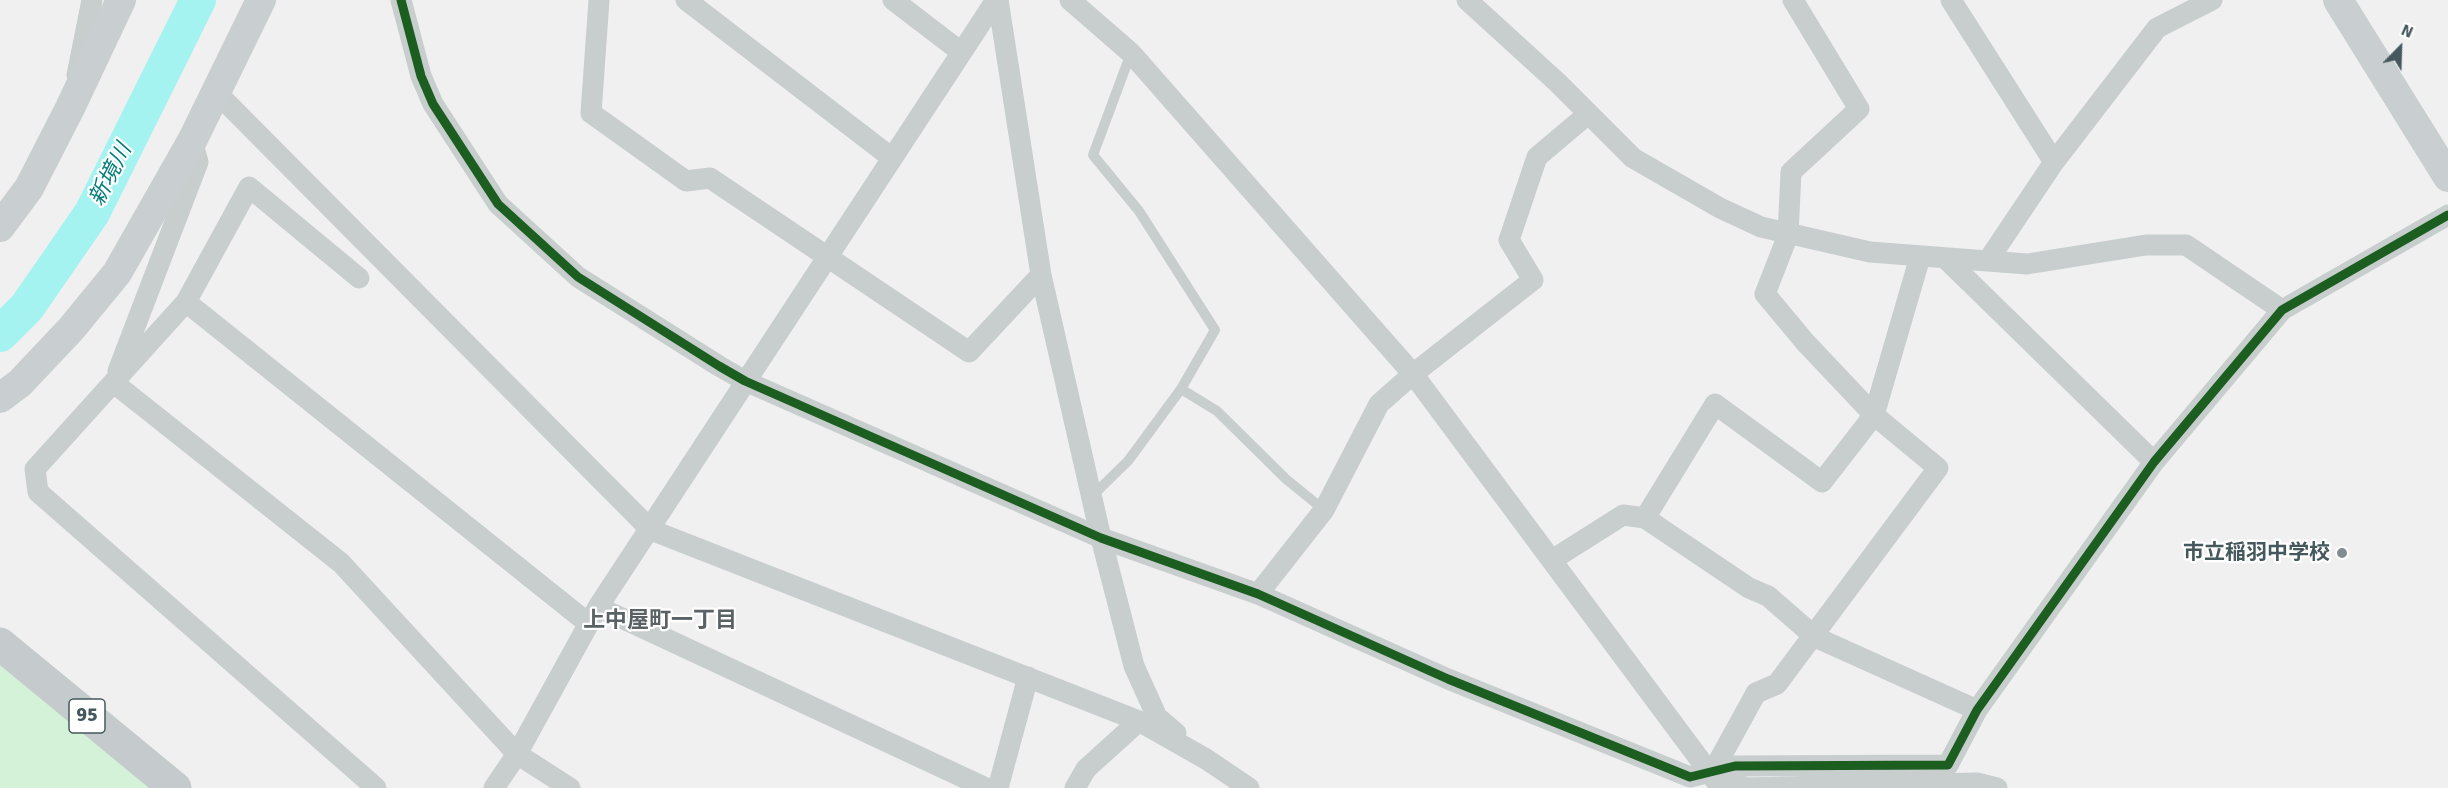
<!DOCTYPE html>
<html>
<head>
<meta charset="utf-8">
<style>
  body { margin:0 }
  #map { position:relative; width:2448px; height:788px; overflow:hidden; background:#f1f0f0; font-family:Signika,sans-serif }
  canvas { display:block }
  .north { position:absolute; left:2370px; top:18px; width:60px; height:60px; -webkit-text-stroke:4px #fff; paint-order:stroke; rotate:23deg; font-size:16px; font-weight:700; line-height:24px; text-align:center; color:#45585e }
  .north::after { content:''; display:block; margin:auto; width:21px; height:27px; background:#45585e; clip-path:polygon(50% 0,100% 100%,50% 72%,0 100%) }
</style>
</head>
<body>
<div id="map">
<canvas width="2448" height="788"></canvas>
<div class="north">N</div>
</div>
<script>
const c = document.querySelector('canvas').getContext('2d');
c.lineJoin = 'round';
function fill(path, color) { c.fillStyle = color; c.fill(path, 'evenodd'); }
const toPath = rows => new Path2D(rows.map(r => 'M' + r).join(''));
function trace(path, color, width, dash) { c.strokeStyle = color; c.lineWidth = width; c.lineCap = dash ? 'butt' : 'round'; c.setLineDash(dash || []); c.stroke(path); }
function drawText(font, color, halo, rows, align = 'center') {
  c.font = font + ' Signika,"Noto Sans JP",sans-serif'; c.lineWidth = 4.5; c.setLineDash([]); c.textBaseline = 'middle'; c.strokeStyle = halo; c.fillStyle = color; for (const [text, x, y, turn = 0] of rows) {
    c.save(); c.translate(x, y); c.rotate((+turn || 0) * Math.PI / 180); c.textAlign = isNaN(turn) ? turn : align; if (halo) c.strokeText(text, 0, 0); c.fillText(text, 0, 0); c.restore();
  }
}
fill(toPath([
  [0,644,175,788,0,788]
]), '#d3f2d7');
trace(toPath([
  [0,334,27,307,92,213,198,0]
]), '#a4f3f1', 36);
trace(toPath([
  [1131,53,1093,155,1139,211,1215,330,1181,389,1217,411,1286,479,1324,510],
  [1091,497,1128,461,1181,389]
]), '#c8cdce', 10);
trace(toPath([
  [401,0,421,76,433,104,498,204,578,277,719,366,745,381,1101,538,1258,594,1448,679,1690,777,1735,766,1948,765,1977,710,2154,462,2282,310,2448,215],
  [599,0,591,113,686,181,710,178,969,352,1041,275],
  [686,0,892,158],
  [893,0,961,52],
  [998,0,1041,275,1101,538,1134,666,1157,717,1176,733],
  [1070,0,1131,53,1413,374,1721,788],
  [1467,0,1558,83,1633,158,1720,208,1761,227,1870,252,2027,264,2146,245,2186,245,2282,310],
  [1951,0,2054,162],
  [77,75,92,0],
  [217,93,651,530,1139,721,1206,759,1249,788],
  [1945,258,2154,462],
  [1989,259,2054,162,2157,28,2212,0],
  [359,278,249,187,186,302,35,469,38,492,376,788],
  [186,302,589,624],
  [118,371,198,162,192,141],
  [114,383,341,563,517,754,570,788],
  [1645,518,1749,588,1768,596,1815,637,1977,710],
  [1552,560,1623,515,1645,518,1715,404,1822,482,1874,415,1805,342,1765,294,1788,235,1791,172,1859,109,1793,0],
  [1258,594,1324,510,1379,404,1413,374,1533,280,1509,240,1537,157,1588,114],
  [598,607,986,788],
  [1712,773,1756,693,1777,684,1938,468,1874,415,1920,257],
  [1712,773,1746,788,1977,783,1997,788],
  [494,788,517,754,598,607,996,0],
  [998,788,1028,677],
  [1075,788,1086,769,1139,721]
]), '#c8cdce', 21);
trace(toPath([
  [2338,0,2448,177],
  [0,227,29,188,70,108,121,0],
  [0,398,20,383,71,329,117,273,192,141,261,0]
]), '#c9ced0', 30);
trace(toPath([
  [0,644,175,788]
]), '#c5cbcd', 33);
trace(toPath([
  [401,0,421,76,433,104,498,204,578,277,719,366,745,381,1101,538,1258,594,1448,679,1690,777,1735,766,1948,765,1977,710,2154,462,2282,310,2448,215]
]), '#1b5e20', 9);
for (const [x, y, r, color] of [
  [2342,553,6,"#818d91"]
]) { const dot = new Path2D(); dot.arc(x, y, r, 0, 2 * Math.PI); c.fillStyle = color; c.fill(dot); trace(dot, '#fff', 2); }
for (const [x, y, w] of [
  [87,716,36]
]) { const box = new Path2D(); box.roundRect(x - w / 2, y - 17, w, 34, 4.5); c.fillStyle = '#fff'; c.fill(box); trace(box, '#45585e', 1.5); }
drawText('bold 20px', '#45585e', null, [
  ["95",87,716]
]);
drawText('bold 21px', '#45585e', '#fff', [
  ["市立稲羽中学校",2330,553]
], 'right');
drawText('italic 22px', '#067d7a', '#fff', [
  ["新境川",111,175,-63]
]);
drawText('bold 22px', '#5b6265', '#fff', [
  ["上中屋町一丁目",660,621]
]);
</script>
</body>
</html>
